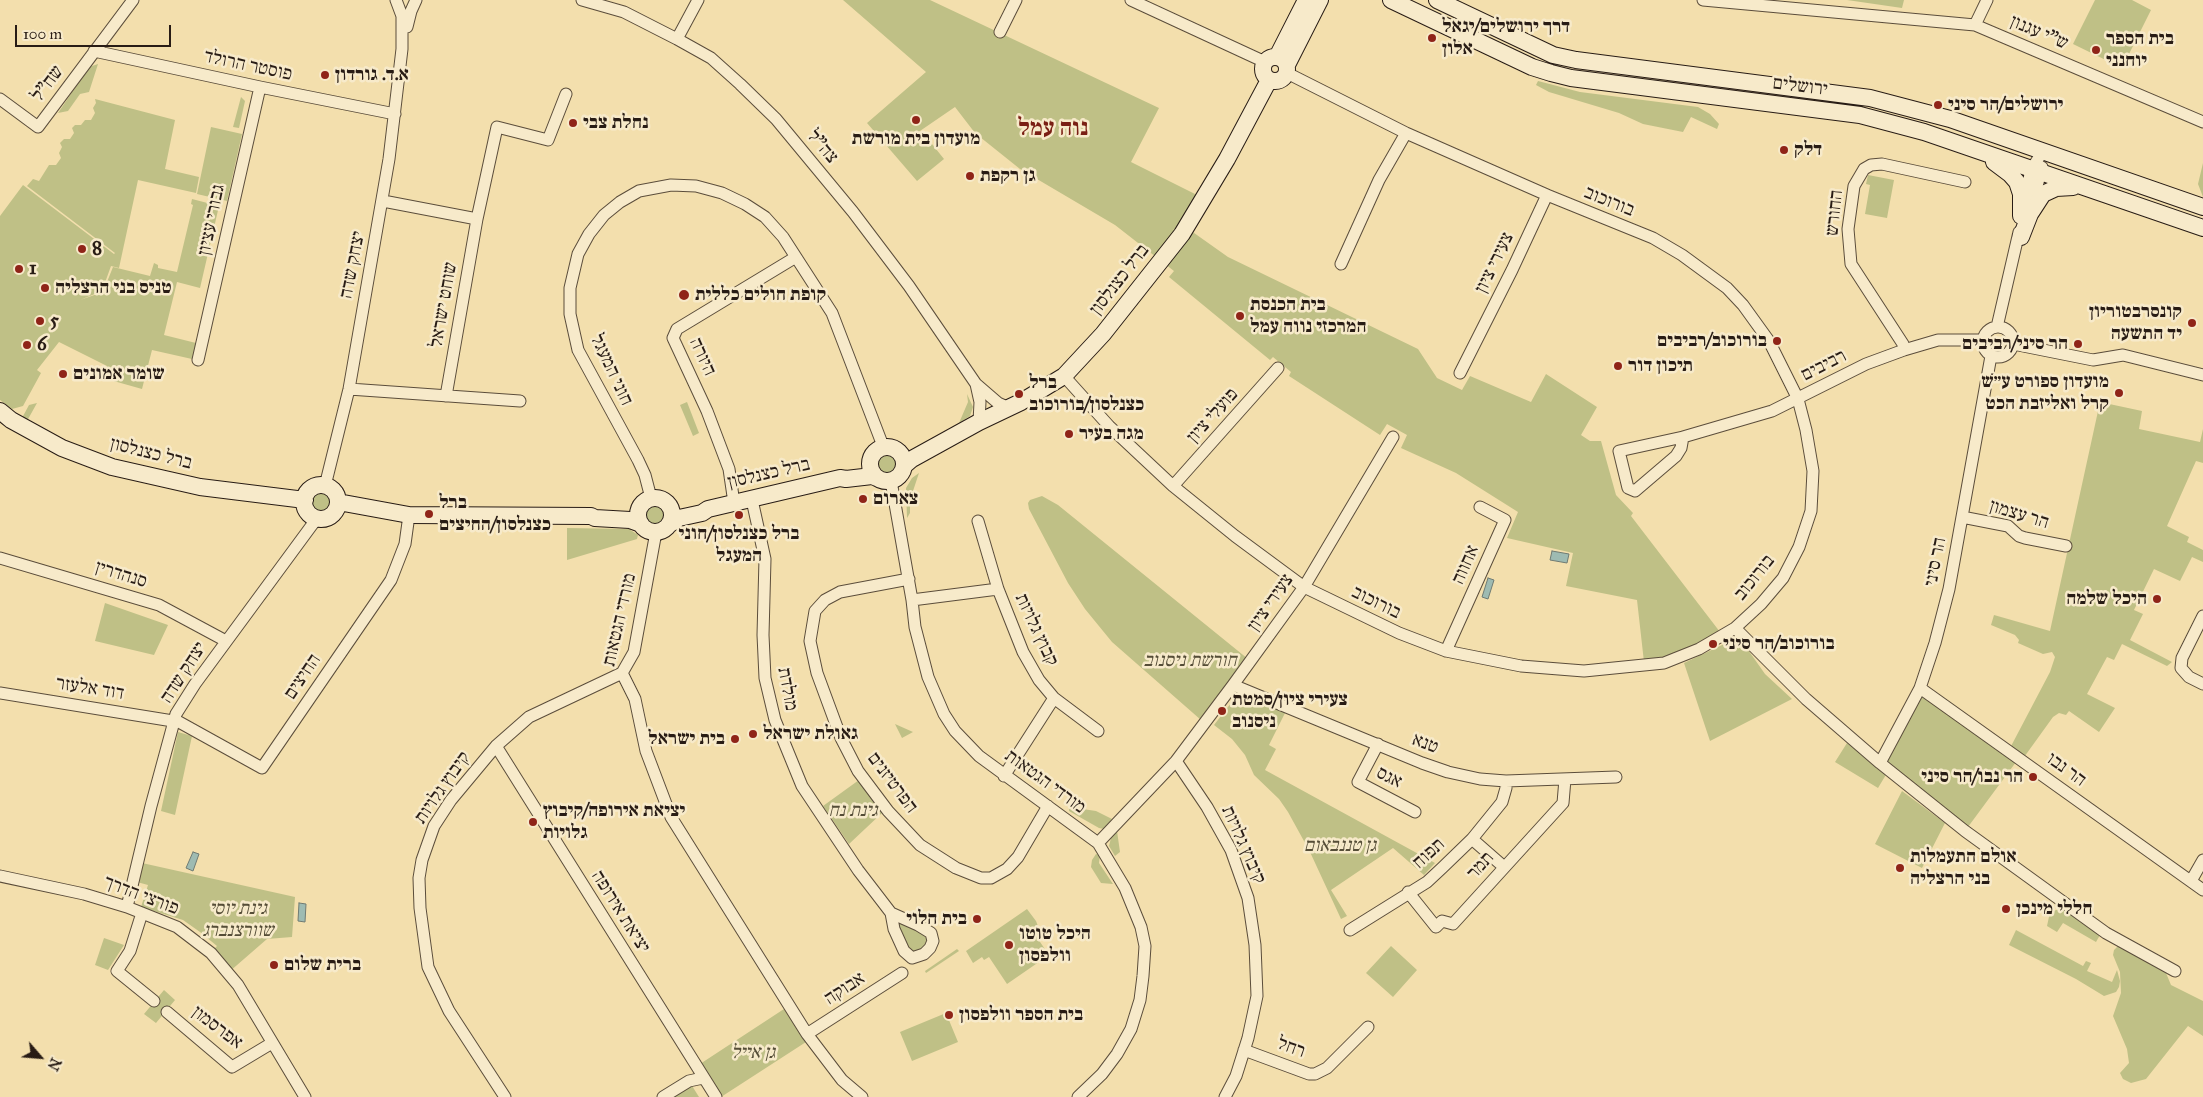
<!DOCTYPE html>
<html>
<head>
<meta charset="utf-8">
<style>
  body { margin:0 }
  #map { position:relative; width:2203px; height:1097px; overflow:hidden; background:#f3dfad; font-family:"IM FELL Great Primer",serif }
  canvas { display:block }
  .north { position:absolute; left:15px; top:1032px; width:50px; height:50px; -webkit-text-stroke:4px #f7eaca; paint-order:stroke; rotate:117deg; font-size:14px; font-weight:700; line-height:20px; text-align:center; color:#281c15 }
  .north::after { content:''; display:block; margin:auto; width:18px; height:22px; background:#281c15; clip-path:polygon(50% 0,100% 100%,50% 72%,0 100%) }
  .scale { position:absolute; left:15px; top:25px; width:156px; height:22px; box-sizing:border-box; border:2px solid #281c15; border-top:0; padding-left:6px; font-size:15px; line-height:18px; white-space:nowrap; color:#281c15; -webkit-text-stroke:4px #f7eaca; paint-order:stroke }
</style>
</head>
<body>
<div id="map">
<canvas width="2203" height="1097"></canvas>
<div class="north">N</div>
<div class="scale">100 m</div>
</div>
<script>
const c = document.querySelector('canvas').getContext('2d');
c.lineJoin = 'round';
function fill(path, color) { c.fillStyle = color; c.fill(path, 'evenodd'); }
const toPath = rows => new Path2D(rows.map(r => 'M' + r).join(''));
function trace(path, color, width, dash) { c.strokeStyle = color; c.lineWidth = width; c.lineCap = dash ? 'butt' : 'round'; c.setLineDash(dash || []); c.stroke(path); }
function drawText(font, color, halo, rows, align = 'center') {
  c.font = font + ' "IM FELL Great Primer","Frank Ruhl Libre",serif'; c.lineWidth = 5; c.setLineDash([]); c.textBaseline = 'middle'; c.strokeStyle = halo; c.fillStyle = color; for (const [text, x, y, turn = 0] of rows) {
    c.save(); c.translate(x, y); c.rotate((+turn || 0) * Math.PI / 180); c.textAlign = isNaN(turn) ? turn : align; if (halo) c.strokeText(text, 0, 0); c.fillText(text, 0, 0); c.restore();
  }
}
fill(toPath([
  [843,0,930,0,1159,108,1131,162,1197,195,1180,223,1228,257,1418,349,1437,378,1462,390,1470,376,1531,402,1546,374,1597,407,1581,435,1590,441,1601,441,1616,495,1633,513,1631,516,1720,632,1692,649,1663,660,1644,662,1637,600,1566,586,1573,553,1507,538,1518,512,1456,473,1401,448,1407,435,1387,424,1380,435,1289,376,1291,372,1273,357,1270,360,1169,277,1174,271,1115,225,1020,169,975,133,955,107,917,133,928,147,932,144,944,159,917,181,867,123,926,72],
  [1847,0,1904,0,1902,8],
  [2095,0,2132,0,2151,10,2122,68,2073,44],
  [98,64,89,92,80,94,68,111,58,113,89,67],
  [1538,81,1580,92,1698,107,1710,114,1719,124,1717,129,1691,117,1683,132,1643,124,1619,113,1549,92,1536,85],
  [241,97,245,101,239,128,233,127],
  [95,99,175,120,165,169,199,177,196,193,138,180,119,268,111,266,102,291,80,300,103,292,113,267,150,276,154,263,158,265,158,268,177,272,193,205,191,204,192,199,219,206,200,288,177,282,164,335,196,343,192,359,152,350,142,389,103,378,107,366,59,342,37,370,41,373,23,406,12,409,0,400,0,216,23,185,114,254,115,253,27,186,33,179,39,181,49,165,56,165,61,158,59,153,62,147,60,143,64,139,70,139,74,133,72,128,75,125,81,125,85,120,91,120,95,113,93,108,96,103],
  [211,127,242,134,227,201,197,194],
  [2203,163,2203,197,2198,184],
  [1868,175,1894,180,1887,218,1865,214,1870,185,1866,184],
  [967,394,973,407,970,416,959,423,968,402],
  [687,402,699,433,693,436,680,405],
  [2100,402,2142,411,2139,429,2200,442,2203,429,2203,463,2196,461,2167,526,2189,537,2187,542,2203,550,2203,562,2192,557,2180,581,2154,569,2134,610,2143,614,2130,640,2172,662,2167,666,2122,644,2114,660,2107,657,2087,694,2115,708,2099,732,2069,711,2066,715,2059,713,2053,717,2022,760,2016,762,1965,831,1880,763,1920,688,2009,750,2050,672,2055,657,2052,652,2043,654,2018,643,2019,640,2015,635,1991,625,1994,615,2050,631],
  [37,403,27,421,22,418,29,405],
  '878 464a10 10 0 1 1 20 0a10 10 0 1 1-20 0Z',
  [919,473,910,500,910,513,907,518,906,488,912,478],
  '311 502a10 10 0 1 1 20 0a10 10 0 1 1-20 0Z',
  [1042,496,1058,505,1248,659,1201,720,1112,642,1085,609,1068,583,1029,509,1028,503,1030,500],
  '646 515a9 9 0 1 1 18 0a9 9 0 1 1-18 0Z',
  [567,528,629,529,638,535,637,539,567,560],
  [105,603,168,625,154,655,95,641],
  [1739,637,1765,674,1792,699,1710,741,1684,663],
  [1238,694,1286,711,1269,745,1276,749,1265,770,1435,863,1424,875,1393,848,1331,890,1347,916,1341,919,1310,852,1288,812,1279,799,1254,775,1245,755,1232,739,1214,725],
  [895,724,913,732,902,738],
  [178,732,192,736,175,815,161,811],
  [1847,743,1887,773,1878,788,1835,762],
  [859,780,882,813,849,844,823,806],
  [1902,791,1945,823,1922,868,1875,844],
  [1069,807,1096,811,1112,819,1104,829,1099,828,1069,811],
  [1117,831,1120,852,1115,856,1109,846,1111,838],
  [1096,854,1100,855,1099,863,1113,884,1101,883,1091,867,1092,860],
  [142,863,295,897,292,937,267,939,229,972,211,952,217,946,200,932,183,920,141,907,148,885,137,882],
  [2063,908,2100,935,2096,942,2063,923,2057,932,2047,926,2050,912],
  [1027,909,1036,921,1042,937,1038,939,1049,955,1007,984,989,957,984,960,982,957,973,963,966,951],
  [891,913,933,941,912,958],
  [2016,930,2083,966,2086,961,2091,963,2087,971,2112,982,2117,970,2120,981,2119,987,2116,992,2104,996,2076,979,2009,945],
  [104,938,124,945,108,970,95,965],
  [2120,944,2166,973,2171,985,2203,1001,2203,1036,2188,1026,2146,1079,2131,1083,2123,1079,2120,1073,2129,1063,2127,1049,2113,1016,2121,993,2120,972,2113,955,2114,950],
  [1391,946,1417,970,1393,997,1366,973],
  [957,949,959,951,926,973,925,971],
  [164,990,175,1000,156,1023,144,1014],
  [784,1009,806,1042,721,1097,700,1064],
  [946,1013,958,1042,912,1061,900,1032],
  [689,1081,699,1097,664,1097]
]), '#bfc086');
const water = toPath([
  [1552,551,1569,554,1567,563,1550,560,1552,551],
  [1488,578,1494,580,1488,599,1482,597,1488,578],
  [193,852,199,854,193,871,186,868,193,852],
  [299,903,306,904,305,922,298,921,299,903]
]);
fill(water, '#9ebbb2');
trace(water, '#6f7b73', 1);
const street = toPath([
  [582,0,624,12,677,39,711,58,740,84,776,119,853,212,909,286,976,384,998,403,1009,408],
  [1131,0,1265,62],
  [1703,0,1975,25,2203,122],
  [1975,25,1987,0],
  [407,27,411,11,416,0],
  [1000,32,1016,0],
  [677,39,698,0],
  [94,51,260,87,395,114],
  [0,99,38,127,133,0],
  [383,201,477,219],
  [2024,201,2031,170,2043,151],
  [2033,202,2042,167],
  [1341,264,1379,180,1406,133],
  '1983 342a15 15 0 1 1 30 0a15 15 0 1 1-30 0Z',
  [1997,327,2019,232],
  [2013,344,2093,360,2123,355,2203,375],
  [1904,350,1903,344,1851,264,1848,229,1854,186,1864,169,1871,165,1882,164,1965,182],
  [198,360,260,87],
  [1460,373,1512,270,1547,195],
  [1064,376,1109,426,1173,486,1235,536,1304,587,1399,633,1446,651,1521,666,1584,671,1664,663,1699,649,1735,628,1761,604,1783,578,1799,547,1811,511,1813,471,1806,430,1798,399,1769,341,1743,305,1727,288,1682,255,1653,238,1547,195,1406,133,1287,73],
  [976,384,980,402,979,422],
  [349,389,520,401],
  [446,396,477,219,497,127,548,140,566,94],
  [1683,437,1619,451,1628,488,1635,491,1676,456,1681,448,1683,437,1772,411,1866,364,1904,350,1938,340,1983,340],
  [891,481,912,600,915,627,928,677,944,714,955,731,979,756,1098,843,1125,888,1141,927,1145,946,1143,976,1140,1000,1131,1029,1117,1054,1102,1074,1078,1097],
  [325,486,349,389,389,159,402,49,402,16,396,0],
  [1173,486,1278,368],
  [651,498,645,475,638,460,578,350,570,314,570,288,578,254,589,234,604,215,620,202,639,191,671,185,696,186,722,193,745,204,765,217,783,237,832,313,883,446],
  [752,500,765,559,763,635,765,678,775,720,802,786,858,870,891,913,894,929,904,951,912,958,924,954,930,948,933,941,931,933,918,925,891,913],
  [734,503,729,469,707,411,673,338,677,329,796,257],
  [1962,517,2008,526,2019,536,2025,538,2066,546],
  [978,521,998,589,1023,652,1039,680,1054,698,1098,731],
  [0,558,159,605,226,641],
  [909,579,840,592,825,600,815,611,810,641,817,673,841,738,858,771,888,811,920,845,956,868,981,878,991,878,1007,869,1018,857,1048,806],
  [912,600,998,589],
  [2203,616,2182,658,2181,668,2189,677,2203,684],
  [1735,628,1806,699,1880,763,1965,831,2106,933,2175,971],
  [1446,651,1505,520,1480,507],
  [622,673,635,699,646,751,671,817,807,1034,842,1080,862,1097],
  [622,673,634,652,656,532],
  [1233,685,1422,763,1448,772,1480,779,1506,781,1616,777],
  [1920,688,2203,890],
  [0,693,179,722,262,768,391,580,405,544,409,515],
  [1378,744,1358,782,1415,812],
  [496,746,716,1097],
  [1176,761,1207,807,1231,850,1248,898,1255,945,1257,996,1248,1038,1236,1076,1225,1097],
  [1880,763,1920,688,1935,643,1949,589,1991,356],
  [1004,776,1054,698],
  [1472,839,1504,867],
  [1098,843,1176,761,1233,685,1304,587,1393,437],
  [0,876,84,894,127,907,177,927,211,953,238,985,305,1097],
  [2191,881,2203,860],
  [1408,892,1436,927,1442,921,1453,924,1563,803,1565,779],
  [127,907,151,806,176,714,195,684,312,525,316,520,323,518],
  [142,913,130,951,117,971,154,1001],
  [1350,930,1427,882,1442,868,1472,839,1502,802,1506,788,1506,781],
  [167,1012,232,1067,272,1043],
  [807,1034,902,973],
  [1244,1050,1309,1074,1315,1074,1327,1068,1368,1027],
  [505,1097,449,1011,428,967,420,908,419,878,422,860,434,826,451,800,496,746,529,717,622,673],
  [663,1097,689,1081,703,1078]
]);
const secondary = toPath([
  [1391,0,1532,67,1551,73,1571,78,1860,115,1924,132,2203,228],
  [1437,0,1553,55,1576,60,1870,98,1950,119,2203,207],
  [1277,57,1306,0],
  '1263 69a12 12 0 1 1 24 0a12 12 0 1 1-24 0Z',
  [1287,65,1320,0],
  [1994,162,2010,174,2017,182,2021,194,2021,216],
  [2021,237,2030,214,2043,194,2056,188,2073,187],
  [0,411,11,420,62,448,112,467,200,487,305,500],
  '870 464a17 17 0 1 1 34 0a17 17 0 1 1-34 0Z',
  [905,465,912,459,979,422,1021,402,1064,376,1103,334,1182,234,1227,159,1269,80],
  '304 502a17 17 0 1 1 34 0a17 17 0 1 1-34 0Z',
  '638 515a17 17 0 1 1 34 0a17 17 0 1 1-34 0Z',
  [338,502,409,515,591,516,595,518,630,520,641,524],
  [670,524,679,518,702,513,708,509,840,478,846,479,872,476,877,478]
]);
trace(street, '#5b4d3b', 13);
trace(secondary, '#281c15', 18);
trace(street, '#f7eaca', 11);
trace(secondary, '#f7eaca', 16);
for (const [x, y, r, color] of [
  [1432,38,5,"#8f2418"],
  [2096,50,5,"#8f2418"],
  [325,75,5,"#8f2418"],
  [1938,105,5,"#8f2418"],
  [916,120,5,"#8f2418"],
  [573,123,5,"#8f2418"],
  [1784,150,5,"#8f2418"],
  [970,176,5,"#8f2418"],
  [82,249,5,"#8f2418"],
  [19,269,5,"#8f2418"],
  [45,288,5,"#8f2418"],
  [684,295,6,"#8f2418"],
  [1240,316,5,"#8f2418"],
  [40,321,5,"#8f2418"],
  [2192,323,5,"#8f2418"],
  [1777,341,5,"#8f2418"],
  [2078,344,5,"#8f2418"],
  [27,345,5,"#8f2418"],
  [1618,366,5,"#8f2418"],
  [63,374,5,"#8f2418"],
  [2119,393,5,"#8f2418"],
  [1019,394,5,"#8f2418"],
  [1069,434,5,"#8f2418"],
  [863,499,5,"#8f2418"],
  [429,514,5,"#8f2418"],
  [739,515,5,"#8f2418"],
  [2157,599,5,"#8f2418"],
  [1713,644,5,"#8f2418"],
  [1222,711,5,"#8f2418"],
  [753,734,5,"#8f2418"],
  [735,739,5,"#8f2418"],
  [2033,777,5,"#8f2418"],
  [533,822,5,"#8f2418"],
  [1900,868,5,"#8f2418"],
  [2006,909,5,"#8f2418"],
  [977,919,5,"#8f2418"],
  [1009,945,5,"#8f2418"],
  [274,965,5,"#8f2418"],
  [949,1015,5,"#8f2418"]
]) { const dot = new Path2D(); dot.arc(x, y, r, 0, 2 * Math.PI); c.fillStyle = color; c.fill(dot); trace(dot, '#f7eaca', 2); }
drawText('bold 19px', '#281c15', '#f7eaca', [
  ["דרך ירושלים/יגאל",1442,27],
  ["אלון",1442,49],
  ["בית הספר",2106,39],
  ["יוחנני",2106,61],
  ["א.ד. גורדון",335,75],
  ["ירושלים/הר סיני",1948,105],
  ["נחלת צבי",583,123],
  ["מועדון בית מורשת",916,139,"center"],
  ["דלק",1794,150],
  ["גן רקפת",980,176],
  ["8",92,249],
  ["1",29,269],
  ["טניס בני הרצליה",55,288],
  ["קופת חולים כללית",695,295],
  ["בית הכנסת",1250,305],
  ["המרכזי נווה עמל",1250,327],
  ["קונסרבטוריון",2182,312,"right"],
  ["יד התשעה",2182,334,"right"],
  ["5",50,321],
  ["בורוכוב/רביבים",1767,341,"right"],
  ["הר סיני/רביבים",2068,344,"right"],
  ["6",37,345],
  ["תיכון דור",1628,366],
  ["שומר אמונים",73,374],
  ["מועדון ספורט ע״שׁ",2109,382,"right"],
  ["קרל ואליזבת הכט",2109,404,"right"],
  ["ברל",1029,383],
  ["כצנלסון/בורוכוב",1029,405],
  ["מגה בעיר",1079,434],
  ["צארום",873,499],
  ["ברל",439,503],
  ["כצנלסון/החיצים",439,525],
  ["ברל כצנלסון/חוני",739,534,"center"],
  ["המעגל",739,556,"center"],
  ["היכל שלמה",2147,599,"right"],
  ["בורוכוב/הר סיני",1723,644],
  ["צעירי ציון/סמטת",1232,700],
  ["ניסנוב",1232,722],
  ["גאולת ישראל",763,734],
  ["בית ישראל",725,739,"right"],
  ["הר נבו/הר סיני",2023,777,"right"],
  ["יציאת אירופה/קיבוץ",543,811],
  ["גלויות",543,833],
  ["אולם התעמלות",1910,857],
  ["בני הרצליה",1910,879],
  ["חללי מינכן",2016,909],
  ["בית הלוי",967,919,"right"],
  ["היכל טוטו",1019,934],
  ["וולפסון",1019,956],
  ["ברית שלום",284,965],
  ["בית הספר וולפסון",959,1015]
], 'left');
drawText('19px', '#281c15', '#f7eaca', [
  ["ש\"י עגנון",2039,33,23],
  ["פוסטר הרולד",248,66,12],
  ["שח\"ל",48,84,-53],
  ["ירושלים",1800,87,7],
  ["צה\"ל",822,147,50],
  ["בורוכוב",1609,202,22],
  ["החורש",1835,213,-84],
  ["גבורי עציון",212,220,-78],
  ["צעירי ציון",1495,263,-64],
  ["יצחק שדה",353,265,-79],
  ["ברל כצנלסון",1120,280,-52],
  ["שוחט ישראל",444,305,-80],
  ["היורה",702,357,65],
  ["רביבים",1824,366,-27],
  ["חוני המעגל",611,370,65],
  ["פועלי ציון",1213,416,-48],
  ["ברל כצנלסון",151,454,14],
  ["ברל כצנלסון",769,474,-13],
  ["הר עצמון",2019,515,17],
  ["הר סיני",1936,562,-79],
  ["אחווה",1466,565,-66],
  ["סנהדרין",121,575,17],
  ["בורוכוב",1755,578,-51],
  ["צעירי ציון",1271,603,-55],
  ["בורוכוב",1376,603,26],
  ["מורדי הגטאות",620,620,-77],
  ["קבוץ גלויות",1036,630,65],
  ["יצחק שדה",184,673,-57],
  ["החיצים",303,677,-56],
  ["דוד אלעזר",90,689,9],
  ["מולדת",787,689,79],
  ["טנא",1425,744,21],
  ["הר נבו",2066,770,36],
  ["אגס",1389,778,27],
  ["מורדי הגטאות",1045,782,36],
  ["הפרטיזנים",892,783,53],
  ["קיבוץ גלויות",443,788,-55],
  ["קיבוץ גלויות",1243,845,66],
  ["תפוח",1429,854,-42],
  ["תמר",1481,866,-48],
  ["פורצי הדרך",141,896,21],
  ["יציאת אירופה",620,912,58],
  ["אבוקה",845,989,-33],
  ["אפרסמון",217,1028,37],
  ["רחל",1291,1048,20]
]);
drawText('italic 19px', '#554d37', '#f7eaca', [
  ["חורשת ניסנוב",1190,661],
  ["גינת נח",853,811],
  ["גן טננבאום",1340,846],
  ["גינת יוסי",238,909],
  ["שוורצנברג",238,931],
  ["גן אייל",753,1053]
]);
drawText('bold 24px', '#7a1f14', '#f7eaca', [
  ["נוה עמל",1053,129]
]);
</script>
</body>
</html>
